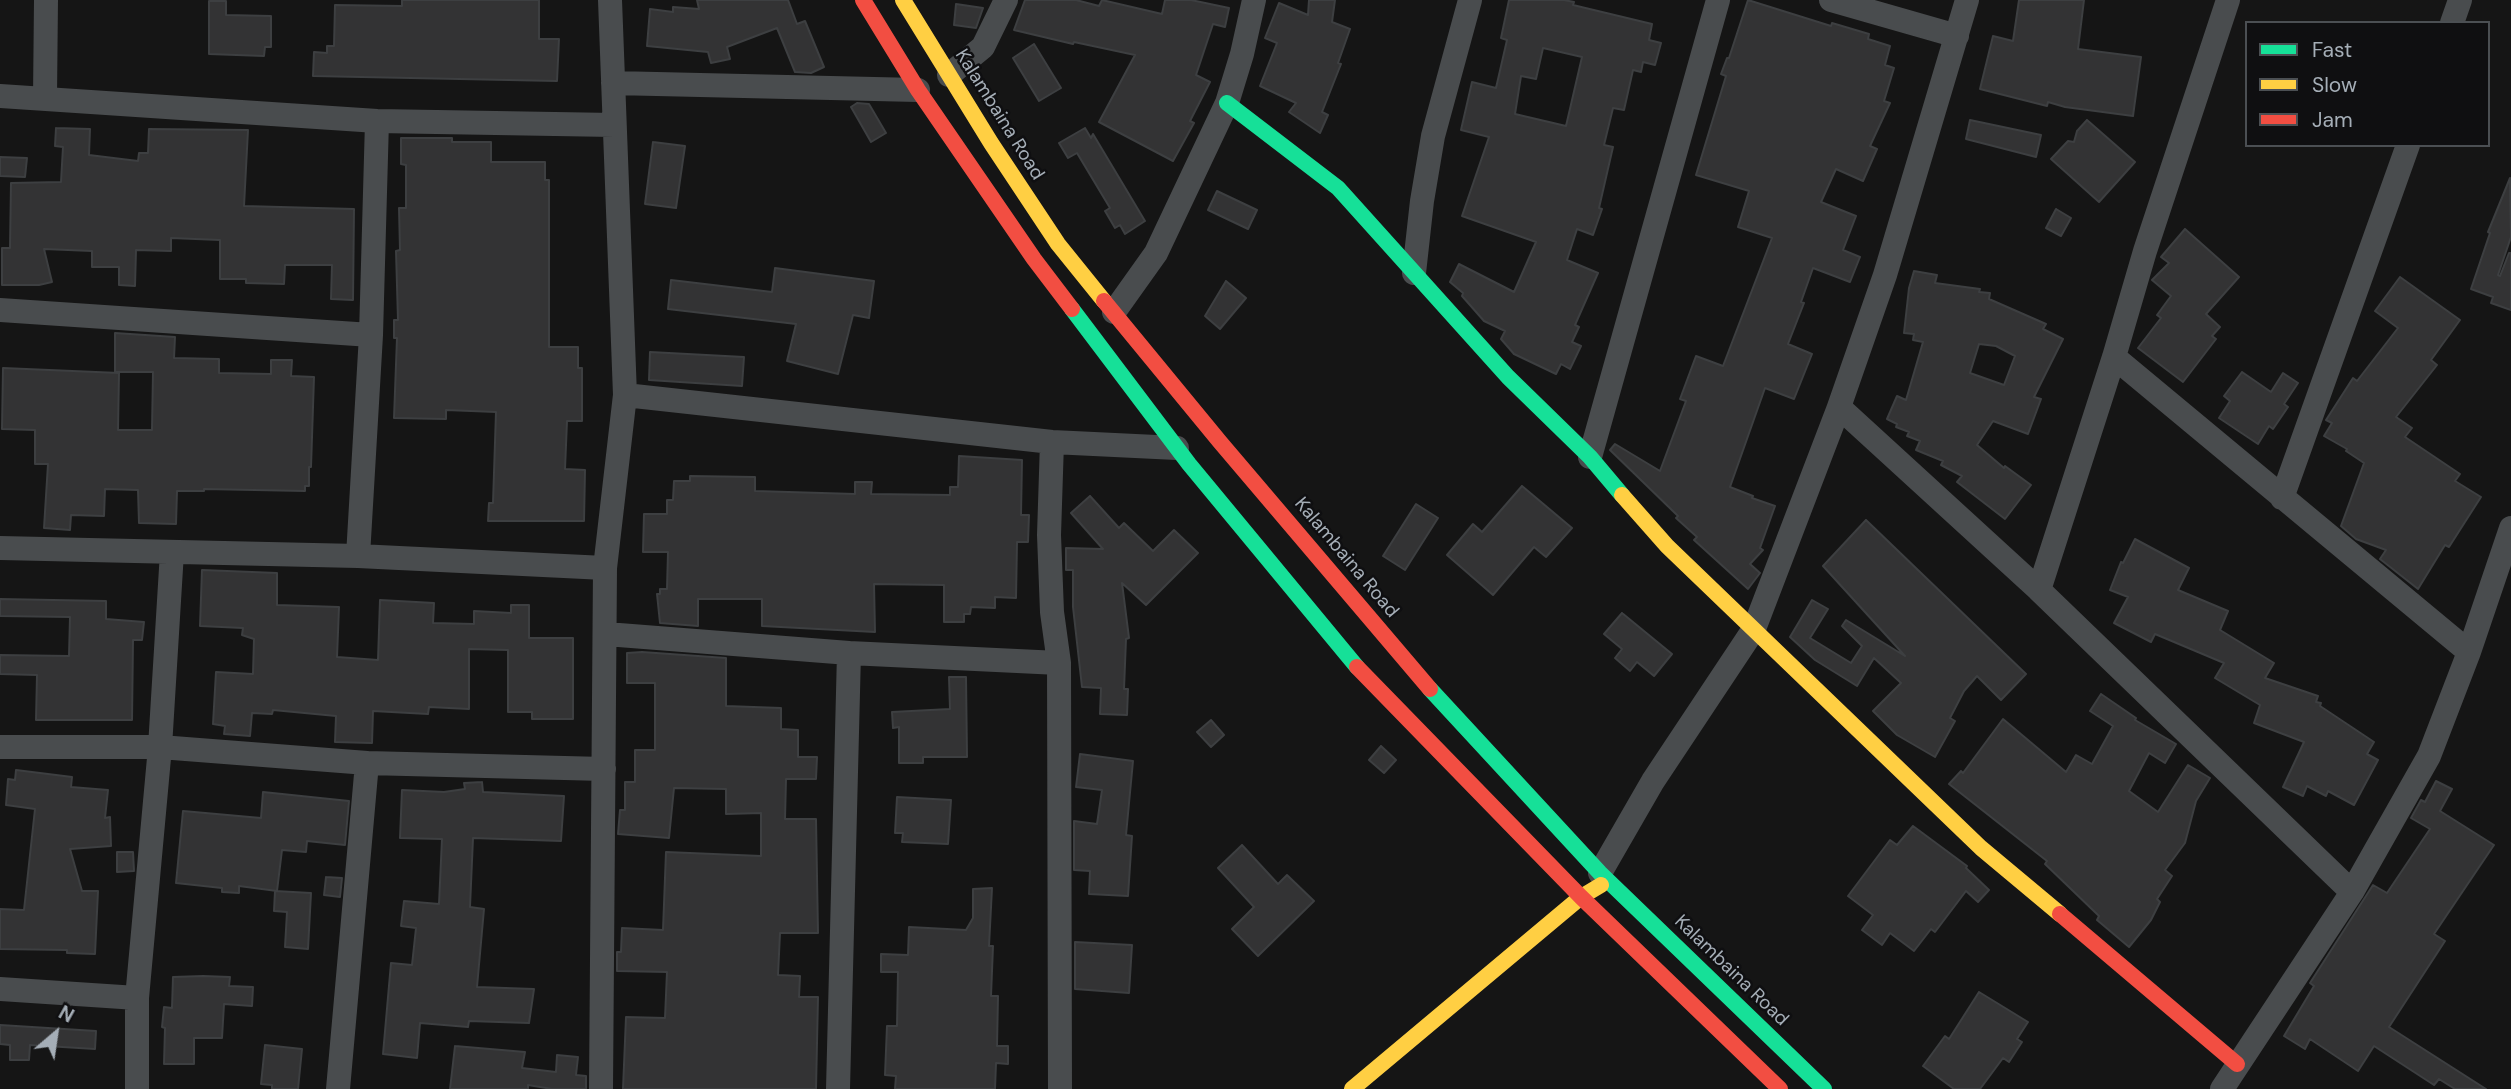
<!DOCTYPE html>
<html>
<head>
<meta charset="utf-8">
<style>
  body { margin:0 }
  #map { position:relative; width:2511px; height:1089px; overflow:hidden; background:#151515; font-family:"DM Sans",sans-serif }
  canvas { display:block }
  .legend { position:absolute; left:2245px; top:21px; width:245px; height:126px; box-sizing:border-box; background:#0f0f11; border:2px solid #4b4f53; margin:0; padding:9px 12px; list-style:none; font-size:21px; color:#a5aeb7 }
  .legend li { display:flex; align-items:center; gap:14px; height:35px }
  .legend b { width:35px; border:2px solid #4b4f53 }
  .north { position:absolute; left:21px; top:998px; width:70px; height:70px; -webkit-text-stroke:5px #0f0f11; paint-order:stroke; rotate:29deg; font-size:19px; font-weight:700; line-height:28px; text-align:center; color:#a5aeb7 }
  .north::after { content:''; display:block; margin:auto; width:24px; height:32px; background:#a5aeb7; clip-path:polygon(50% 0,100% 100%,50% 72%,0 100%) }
</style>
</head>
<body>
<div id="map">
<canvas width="2511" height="1089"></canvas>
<ul class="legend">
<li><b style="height:9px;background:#16e098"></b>Fast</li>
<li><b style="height:9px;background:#ffcf43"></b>Slow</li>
<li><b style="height:9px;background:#f24e42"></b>Jam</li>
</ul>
<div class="north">N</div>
</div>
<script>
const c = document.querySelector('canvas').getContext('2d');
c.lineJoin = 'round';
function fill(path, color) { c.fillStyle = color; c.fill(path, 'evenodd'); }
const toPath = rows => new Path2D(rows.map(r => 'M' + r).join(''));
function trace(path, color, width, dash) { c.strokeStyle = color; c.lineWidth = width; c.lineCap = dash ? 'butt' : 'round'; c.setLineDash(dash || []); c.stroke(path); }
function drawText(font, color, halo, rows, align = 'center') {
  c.font = font + ' "DM Sans",sans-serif'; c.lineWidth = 5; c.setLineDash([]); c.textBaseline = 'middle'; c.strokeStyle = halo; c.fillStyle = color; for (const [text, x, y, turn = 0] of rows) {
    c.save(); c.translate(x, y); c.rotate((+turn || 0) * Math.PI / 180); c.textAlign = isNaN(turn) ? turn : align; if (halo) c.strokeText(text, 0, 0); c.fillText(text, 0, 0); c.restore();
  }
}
const building = toPath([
  [402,0,539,0,539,39,559,39,557,81,313,76,314,52,327,53,327,46,334,46,335,5,402,6,402,0],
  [697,0,788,0,797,24,805,21,824,67,811,73,795,72,777,28,727,47,730,59,711,63,708,52,647,46,650,9,673,12,673,7,699,9,697,0],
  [1025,0,1076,0,1099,6,1102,0,1162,14,1165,0,1191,0,1229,8,1225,27,1213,24,1196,75,1210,82,1190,121,1194,123,1173,161,1099,122,1135,55,1074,42,1073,44,1014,30,1025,0],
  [1309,0,1335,0,1332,22,1350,29,1338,63,1341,64,1322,112,1328,115,1320,133,1289,112,1296,103,1260,86,1277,43,1265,38,1279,3,1308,15,1309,0],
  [1509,0,1564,0,1574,2,1573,5,1652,24,1649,40,1661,43,1655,65,1643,62,1641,72,1633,70,1624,110,1613,108,1604,145,1613,147,1599,208,1602,209,1593,235,1577,229,1567,260,1598,273,1575,325,1579,327,1572,342,1581,346,1570,369,1561,364,1556,374,1514,354,1501,339,1505,331,1484,321,1462,296,1463,293,1450,282,1459,264,1514,292,1536,242,1462,216,1489,137,1461,130,1472,82,1496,88,1507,40,1501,38,1509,0],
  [1543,48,1582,57,1566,126,1515,114,1521,76,1536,79,1543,48],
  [1748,0,1831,26,1832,23,1869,34,1868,39,1890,46,1885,65,1894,68,1884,101,1890,103,1870,146,1877,149,1863,181,1836,169,1821,202,1856,216,1843,250,1860,257,1850,282,1813,268,1801,302,1804,303,1788,344,1812,354,1794,399,1765,388,1730,487,1753,496,1752,498,1775,506,1760,548,1763,550,1750,564,1760,573,1748,589,1694,540,1697,537,1676,518,1678,516,1610,450,1615,444,1660,471,1686,401,1680,399,1696,356,1723,366,1772,238,1738,227,1749,191,1696,175,1726,76,1721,74,1727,58,1729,58,1748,0],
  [2019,0,2084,0,2078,49,2141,57,2133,116,2065,107,2048,102,2047,106,1980,89,1993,36,2013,41,2019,0],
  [209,1,226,1,226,15,271,16,271,47,265,47,264,56,209,54,209,1],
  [956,4,983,8,976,28,954,25,956,4],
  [1034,44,1061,88,1039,101,1013,58,1034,44],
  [857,103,869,104,886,133,871,142,851,107,857,103],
  [1970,120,2041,135,2036,157,1966,139,1970,120],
  [2087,120,2135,162,2099,202,2051,159,2068,141,2074,142,2077,131,2087,120],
  [56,128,90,129,89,155,138,161,139,153,148,153,149,129,248,130,244,206,354,209,353,300,331,299,332,265,285,265,284,284,246,283,246,279,220,279,220,240,171,238,171,251,136,250,135,286,119,285,119,267,92,267,92,251,44,249,52,282,39,285,2,285,2,248,10,248,11,183,61,182,63,147,55,146,56,128],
  [1085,128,1091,138,1093,134,1145,221,1125,234,1120,225,1115,228,1105,211,1110,208,1077,153,1068,158,1059,143,1085,128],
  [401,138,452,138,452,142,491,142,491,162,545,162,545,180,549,180,549,347,578,347,578,368,582,368,582,421,567,421,565,469,585,470,584,521,488,521,489,503,493,503,496,412,446,410,446,419,394,418,397,338,394,338,394,320,398,320,396,251,400,250,399,208,406,208,406,165,401,164,401,138],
  [653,142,685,146,676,208,645,204,653,142],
  [0,157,27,158,25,177,0,176,0,157],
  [2510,178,2511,237,2498,275,2500,276,2509,253,2511,253,2511,310,2491,303,2493,297,2471,289,2490,233,2488,232,2510,178],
  [1217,191,1257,210,1248,229,1208,210,1217,191],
  [2056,209,2071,218,2061,236,2046,228,2056,209],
  [2185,229,2239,277,2206,314,2220,327,2212,336,2216,339,2183,382,2138,348,2161,318,2157,315,2171,296,2152,280,2169,263,2161,257,2185,229],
  [775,268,874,281,869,318,853,315,838,374,787,361,796,324,668,309,671,280,772,292,775,268],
  [1914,271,1937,275,1935,283,1980,289,1979,292,1990,293,1989,299,2046,324,2043,329,2063,339,2034,397,2041,399,2028,434,1993,421,1977,445,2004,468,2005,466,2031,485,2005,519,1957,482,1962,476,1941,465,1943,461,1916,450,1920,441,1907,436,1909,432,1896,427,1897,424,1887,419,1897,396,1906,400,1923,342,1913,340,1914,334,1904,333,1909,288,1914,271],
  [1979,344,1996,346,2015,356,2004,385,1970,373,1979,344],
  [2400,277,2460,320,2431,360,2437,365,2396,417,2412,428,2405,437,2460,474,2455,481,2481,497,2449,547,2445,545,2418,589,2380,559,2386,550,2356,539,2341,526,2364,463,2346,451,2347,449,2324,436,2332,423,2326,420,2353,378,2357,381,2398,328,2375,311,2400,277],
  [1226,281,1246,298,1220,329,1205,316,1226,281],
  [115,333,175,337,174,358,219,359,219,373,271,374,271,360,292,360,291,376,314,377,311,467,309,467,309,486,305,486,305,491,204,489,204,491,177,491,176,524,139,523,138,490,105,489,104,516,71,515,70,530,44,528,48,464,35,464,35,430,2,429,3,368,119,373,118,430,152,430,153,372,115,372,115,333],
  [650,352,744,357,742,386,649,380,650,352],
  [2242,372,2271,392,2283,373,2298,383,2284,404,2288,407,2273,429,2269,426,2258,444,2219,418,2230,401,2224,396,2242,372],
  [959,456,1022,460,1021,515,1029,515,1028,542,1017,542,1016,598,995,597,995,608,971,607,970,614,964,614,964,622,944,622,944,585,874,584,875,632,762,626,762,599,698,599,698,626,660,623,657,594,660,594,660,589,667,589,668,552,643,552,644,514,667,514,667,500,673,500,674,481,690,481,690,476,755,477,755,491,855,494,855,482,872,482,871,494,950,495,950,487,958,487,959,456],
  [1522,486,1572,528,1546,557,1534,547,1493,595,1447,555,1473,524,1482,532,1522,486],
  [1090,496,1119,528,1124,523,1153,551,1174,530,1198,553,1146,605,1122,583,1129,638,1126,639,1124,689,1128,689,1127,715,1100,714,1101,688,1082,687,1073,607,1073,570,1066,570,1066,548,1103,549,1071,513,1090,496],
  [1416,504,1438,518,1405,570,1383,556,1416,504],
  [1866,520,2026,674,2001,700,1977,676,1964,691,1950,718,1955,721,1935,757,1897,735,1873,711,1901,683,1874,658,1857,686,1815,660,1790,637,1812,600,1828,609,1810,638,1851,663,1862,646,1842,626,1846,620,1905,656,1823,566,1866,520],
  [2135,539,2189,568,2178,590,2228,611,2220,630,2274,663,2265,678,2318,696,2316,702,2321,703,2320,706,2374,742,2367,754,2378,760,2354,805,2328,791,2326,796,2307,786,2303,796,2283,787,2304,742,2254,723,2260,705,2215,678,2224,663,2155,634,2151,642,2114,623,2128,597,2110,590,2121,562,2123,563,2135,539],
  [202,570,277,573,277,605,339,607,337,657,378,660,380,600,434,603,433,623,474,624,474,611,511,613,511,605,529,605,529,638,573,638,573,719,532,719,532,712,508,712,508,650,469,649,469,709,429,707,428,714,373,711,372,743,335,742,336,716,273,710,272,714,252,713,250,736,224,734,225,726,213,724,216,672,253,674,254,639,242,635,243,628,200,626,202,570],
  [0,599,106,601,106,619,144,622,142,640,133,640,132,720,36,720,37,675,0,674,0,655,69,656,70,617,0,616,0,599],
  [1622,613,1672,654,1654,676,1637,662,1630,671,1615,658,1622,649,1604,634,1622,613],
  [642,652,726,658,726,706,781,708,781,729,798,730,798,757,817,757,816,779,786,779,785,819,816,819,818,933,780,933,778,975,800,976,799,997,818,997,816,1089,623,1089,626,1017,665,1018,667,972,617,971,617,952,621,952,622,928,663,930,666,852,761,856,761,813,726,814,726,789,674,788,669,838,618,834,620,810,625,810,625,782,635,782,635,750,655,750,655,683,627,683,627,653,642,652],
  [949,677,966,677,967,757,923,757,923,763,899,763,899,727,893,728,892,712,950,709,949,677],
  [2101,694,2136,718,2135,720,2176,744,2165,763,2149,753,2129,791,2158,812,2188,765,2210,778,2196,801,2185,843,2165,870,2172,876,2157,899,2160,902,2151,920,2129,947,2097,920,2099,916,2045,864,2047,861,1949,784,1961,771,1963,773,2003,719,2066,772,2076,755,2092,764,2113,726,2090,711,2101,694],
  [1211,720,1224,735,1211,747,1197,732,1211,720],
  [1381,746,1396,760,1384,773,1369,760,1381,746],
  [1080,754,1133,761,1126,835,1132,836,1128,896,1089,894,1090,871,1074,870,1074,821,1097,824,1102,790,1076,787,1080,754],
  [16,770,72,777,71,787,108,790,105,818,110,817,111,846,70,849,82,891,98,891,95,954,67,953,67,950,0,949,0,909,24,910,35,809,6,805,8,779,15,780,16,770],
  [2436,781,2452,789,2440,811,2494,845,2434,934,2445,941,2389,1027,2486,1089,2455,1089,2439,1079,2434,1085,2374,1046,2358,1071,2310,1039,2305,1049,2284,1036,2314,986,2310,983,2373,885,2387,893,2430,829,2411,818,2421,800,2425,802,2436,781],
  [482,782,483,792,564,796,561,841,473,838,470,907,484,909,477,987,534,989,529,1023,469,1021,468,1027,420,1023,417,1058,383,1054,391,963,412,965,416,928,401,926,404,901,439,904,442,839,400,838,402,790,444,792,465,789,464,783,482,782],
  [263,792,349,801,345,845,307,841,306,852,282,850,277,891,239,886,239,893,222,892,222,888,176,883,183,811,261,818,263,792],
  [897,797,951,800,948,844,902,842,903,833,895,833,897,797],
  [1913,826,1967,866,1966,868,1989,890,1978,902,1966,891,1935,932,1931,929,1914,951,1890,933,1882,945,1862,930,1873,915,1848,896,1890,840,1897,845,1913,826],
  [1242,845,1278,884,1287,875,1314,901,1258,956,1232,929,1254,907,1218,868,1242,845],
  [117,852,133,852,134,871,117,872,117,852],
  [326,877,342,878,340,897,324,895,326,877],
  [992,888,989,946,993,946,991,996,998,996,997,1046,1008,1046,1008,1064,996,1063,995,1089,895,1089,896,1076,885,1075,887,1026,897,1026,898,972,881,972,881,954,908,955,909,927,966,930,973,918,973,889,992,888],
  [275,891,311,893,308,949,285,947,287,912,274,911,275,891],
  [1075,942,1132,945,1129,993,1075,989,1075,942],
  [203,976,230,977,229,986,253,987,252,1006,224,1004,222,1038,194,1038,194,1064,164,1064,165,1028,162,1027,164,1007,172,1008,173,977,203,976],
  [1979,992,2028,1022,2017,1039,2022,1042,2009,1062,2003,1058,1980,1089,1954,1089,1923,1066,1945,1036,1949,1039,1979,992],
  [0,1025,96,1031,95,1049,30,1045,29,1060,10,1060,10,1045,0,1044,0,1025],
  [265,1045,302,1049,298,1089,272,1089,272,1085,261,1084,265,1045],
  [455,1046,525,1052,522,1068,556,1072,557,1055,578,1057,576,1075,586,1076,586,1089,552,1089,528,1085,528,1089,450,1089,455,1046]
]);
fill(building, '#333334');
trace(building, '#3d3f41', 2);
trace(toPath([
  [1831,0,1957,36],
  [2452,23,2460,0],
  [949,75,983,47,1006,0],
  [613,83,918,90],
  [0,96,377,121,614,125],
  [45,97,46,0],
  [1414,273,1422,201,1433,136,1470,0],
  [0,310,371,335],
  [1114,312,1156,253,1227,103,1242,54,1254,0],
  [2114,357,2469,652],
  [625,395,1052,442,1177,448],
  [1839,407,2039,590,2352,892],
  [1052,442,1049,535,1052,612,1059,663,1060,1089],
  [1590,457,1718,0],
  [2282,498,2408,145],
  [0,548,358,556,605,568],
  [358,556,371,335,377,121],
  [2039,590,2114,357,2145,251,2228,0],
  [606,634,849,653,838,1089],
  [849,653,1059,663],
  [0,747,160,747,367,763,604,769],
  [1600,873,1653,781,1754,629,1839,407,1885,275,1967,0],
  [0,989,137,998],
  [137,1089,137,998,160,747,172,552],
  [338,1089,367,763],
  [601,1089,605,568,625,395,610,0],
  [2222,1089,2352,892,2429,756,2469,652,2511,528]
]), '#494c4e', 24);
trace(toPath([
  [1227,103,1338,188,1508,377,1590,457,1622,495],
  [1072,309,1189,464,1357,667],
  [1430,689,1600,873,1824,1089]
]), '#16e098', 16);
trace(toPath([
  [903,0,991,143,1058,244,1104,301],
  [1622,495,1667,546,1981,848,2060,914],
  [1352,1089,1581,897,1601,885]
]), '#ffcf43', 16);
trace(toPath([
  [863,0,918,90,1034,259,1072,309],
  [1104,301,1220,442,1430,689],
  [1357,667,1581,897,1780,1089],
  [2060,914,2237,1064]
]), '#f24e42', 16);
drawText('19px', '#a5aeb7', '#0f0f11', [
  ["Kalambaina Road",999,115,58],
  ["Kalambaina Road",1346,558,50],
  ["Kalambaina Road",1731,971,44]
]);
</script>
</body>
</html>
